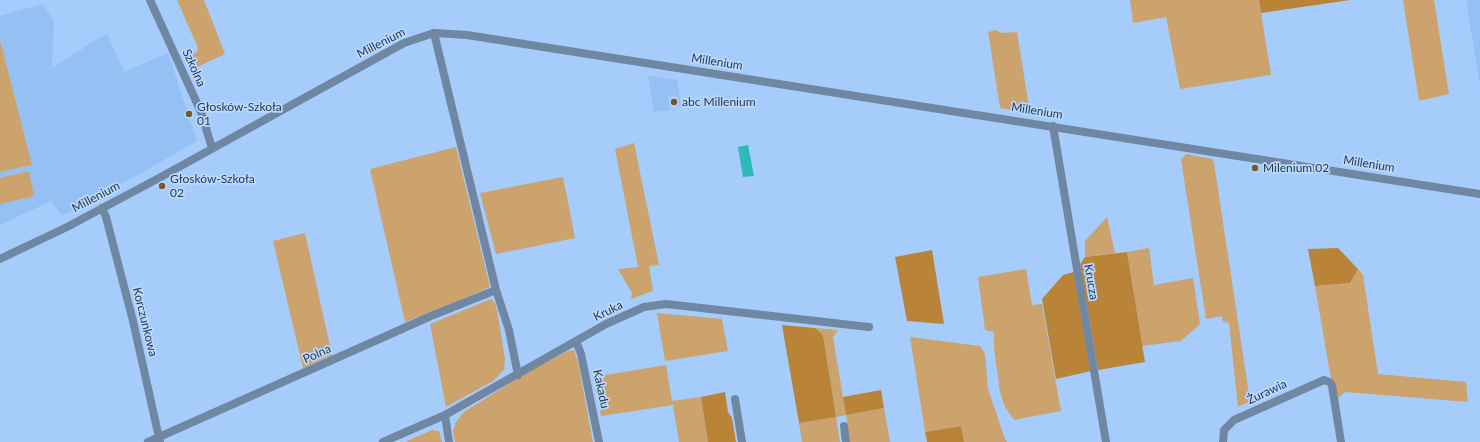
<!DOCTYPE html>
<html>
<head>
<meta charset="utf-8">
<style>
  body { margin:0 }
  canvas { display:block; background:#a5ccfb }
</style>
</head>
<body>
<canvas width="1480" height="442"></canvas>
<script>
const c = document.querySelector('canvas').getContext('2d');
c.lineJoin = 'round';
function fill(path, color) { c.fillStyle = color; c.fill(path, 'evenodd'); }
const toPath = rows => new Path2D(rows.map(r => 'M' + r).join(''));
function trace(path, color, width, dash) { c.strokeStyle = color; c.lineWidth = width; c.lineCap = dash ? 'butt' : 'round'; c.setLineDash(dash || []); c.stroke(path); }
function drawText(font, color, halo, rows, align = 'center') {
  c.font = font + ' Lato,sans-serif'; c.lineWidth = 3.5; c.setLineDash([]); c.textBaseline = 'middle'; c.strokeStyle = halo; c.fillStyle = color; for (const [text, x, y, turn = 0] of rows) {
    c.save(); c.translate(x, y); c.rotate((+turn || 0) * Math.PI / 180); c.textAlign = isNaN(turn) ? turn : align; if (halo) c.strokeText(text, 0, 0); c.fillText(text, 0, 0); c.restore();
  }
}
fill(toPath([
  [1466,0,1480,0,1480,85],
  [42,4,54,20,52,68,107,33,124,72,168,53,197,141,136,176,62,216,51,201,0,225,0,172,32,165,0,40,0,16],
  [648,76,677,80,681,106,679,107,677,95,668,97,671,110,654,112]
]), '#94c0f4');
fill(toPath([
  [177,0,204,0,225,54,191,70,185,57,197,52,198,48],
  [1130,0,1259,0,1271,75,1180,89,1166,17,1133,23],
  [1403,0,1434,0,1449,94,1419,101],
  [996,30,1002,33,1017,32,1030,113,1000,108,988,32],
  [0,40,32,165,0,172],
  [634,143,659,265,649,266,653,291,631,299,632,293,618,269,638,267,615,149],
  [456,147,490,287,453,303,405,322,370,169],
  [1186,154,1212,159,1214,163,1250,401,1238,407,1229,323,1223,322,1222,316,1206,319,1181,160],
  [29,171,34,196,0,204,0,178],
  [563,177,575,238,496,254,480,193],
  [1107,217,1115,253,1085,257,1085,241],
  [305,233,332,355,303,368,273,241],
  [1149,248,1154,285,1193,278,1200,324,1181,341,1142,346,1127,252],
  [1026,269,1032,305,1042,304,1061,411,1014,420,1005,407,1000,392,994,348,994,332,985,330,978,277],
  [1358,269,1363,275,1378,374,1466,382,1468,402,1345,392,1338,398,1330,374,1315,286,1350,283],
  [491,299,495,303,497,310,505,359,504,370,493,381,446,407,430,324],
  [657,313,722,319,728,351,665,361],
  [815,328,838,330,833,337,846,415,884,408,890,442,850,442,846,415,836,417,840,442,802,442,799,423,836,417,823,335],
  [910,337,980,346,985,354,988,389,1005,439,1007,442,964,442,961,426,925,432],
  [574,350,578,362,593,442,455,442,453,431,456,422,464,412,529,371,568,351],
  [666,365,672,401,701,397,708,442,679,442,673,405,601,416,594,377],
  [432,430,439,431,442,442,405,442]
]), '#cca36c');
fill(toPath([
  [1259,0,1350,0,1261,13],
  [1338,248,1358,269,1350,283,1315,286,1308,249],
  [932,250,944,324,907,321,895,257],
  [1127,252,1145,362,1098,370,1080,264,1085,257],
  [1074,272,1091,371,1056,379,1042,299,1063,275],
  [782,325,815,328,823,335,836,417,799,423],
  [881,390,884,408,846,415,843,397],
  [725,392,728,412,732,418,736,442,708,442,701,397],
  [961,426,964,442,927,442,925,432]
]), '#b98437');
fill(toPath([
  [748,145,754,176,743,177,738,147]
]), '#2dbab8');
trace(toPath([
  [434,33,496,290,509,330,518,375],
  [1053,126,1106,442],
  [102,208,106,217,133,321,160,442],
  [576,341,581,354,599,442],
  [735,399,742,442],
  [445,415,449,442],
  [844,426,846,442],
  [148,442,431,316,496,290],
  [383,442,445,415,606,324,644,307,666,304,869,327],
  [1223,442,1224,430,1234,420,1324,380,1330,382,1332,386,1341,442]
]), '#6f87a3', 8);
trace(toPath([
  [150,0,201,112,212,148],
  [0,259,67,227,159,178,404,43,434,33,467,35,1480,194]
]), '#6f87a3', 8);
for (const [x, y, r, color] of [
  [674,102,4,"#77582d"],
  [189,114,4,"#77582d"],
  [1255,168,4,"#77582d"],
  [162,186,4,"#77582d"]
]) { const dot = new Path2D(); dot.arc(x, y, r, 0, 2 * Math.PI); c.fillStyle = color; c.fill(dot); trace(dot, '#b9d8fe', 1.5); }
drawText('12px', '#2b3b4e', '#b9d8fe', [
  ["Millenium",381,43,-27],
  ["Millenium",717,62,9],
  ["Szkolna",194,68,66],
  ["Millenium",1037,111,9],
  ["Millenium",1369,164,9],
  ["Millenium",96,197,-28],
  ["Krucza",1091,282,80],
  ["Kruka",608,311,-26],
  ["Korczunkowa",145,322,76],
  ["Polna",317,354,-24],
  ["Kakadu",601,389,78],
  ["Żurawia",1267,392,-25]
]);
drawText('12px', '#2b3b4e', '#b9d8fe', [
  ["abc Millenium",682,102],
  ["Głosków-Szkoła",197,107],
  ["01",197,121],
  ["Milenium 02",1263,168],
  ["Głosków-Szkoła",170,179],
  ["02",170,193]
], 'left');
</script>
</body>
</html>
